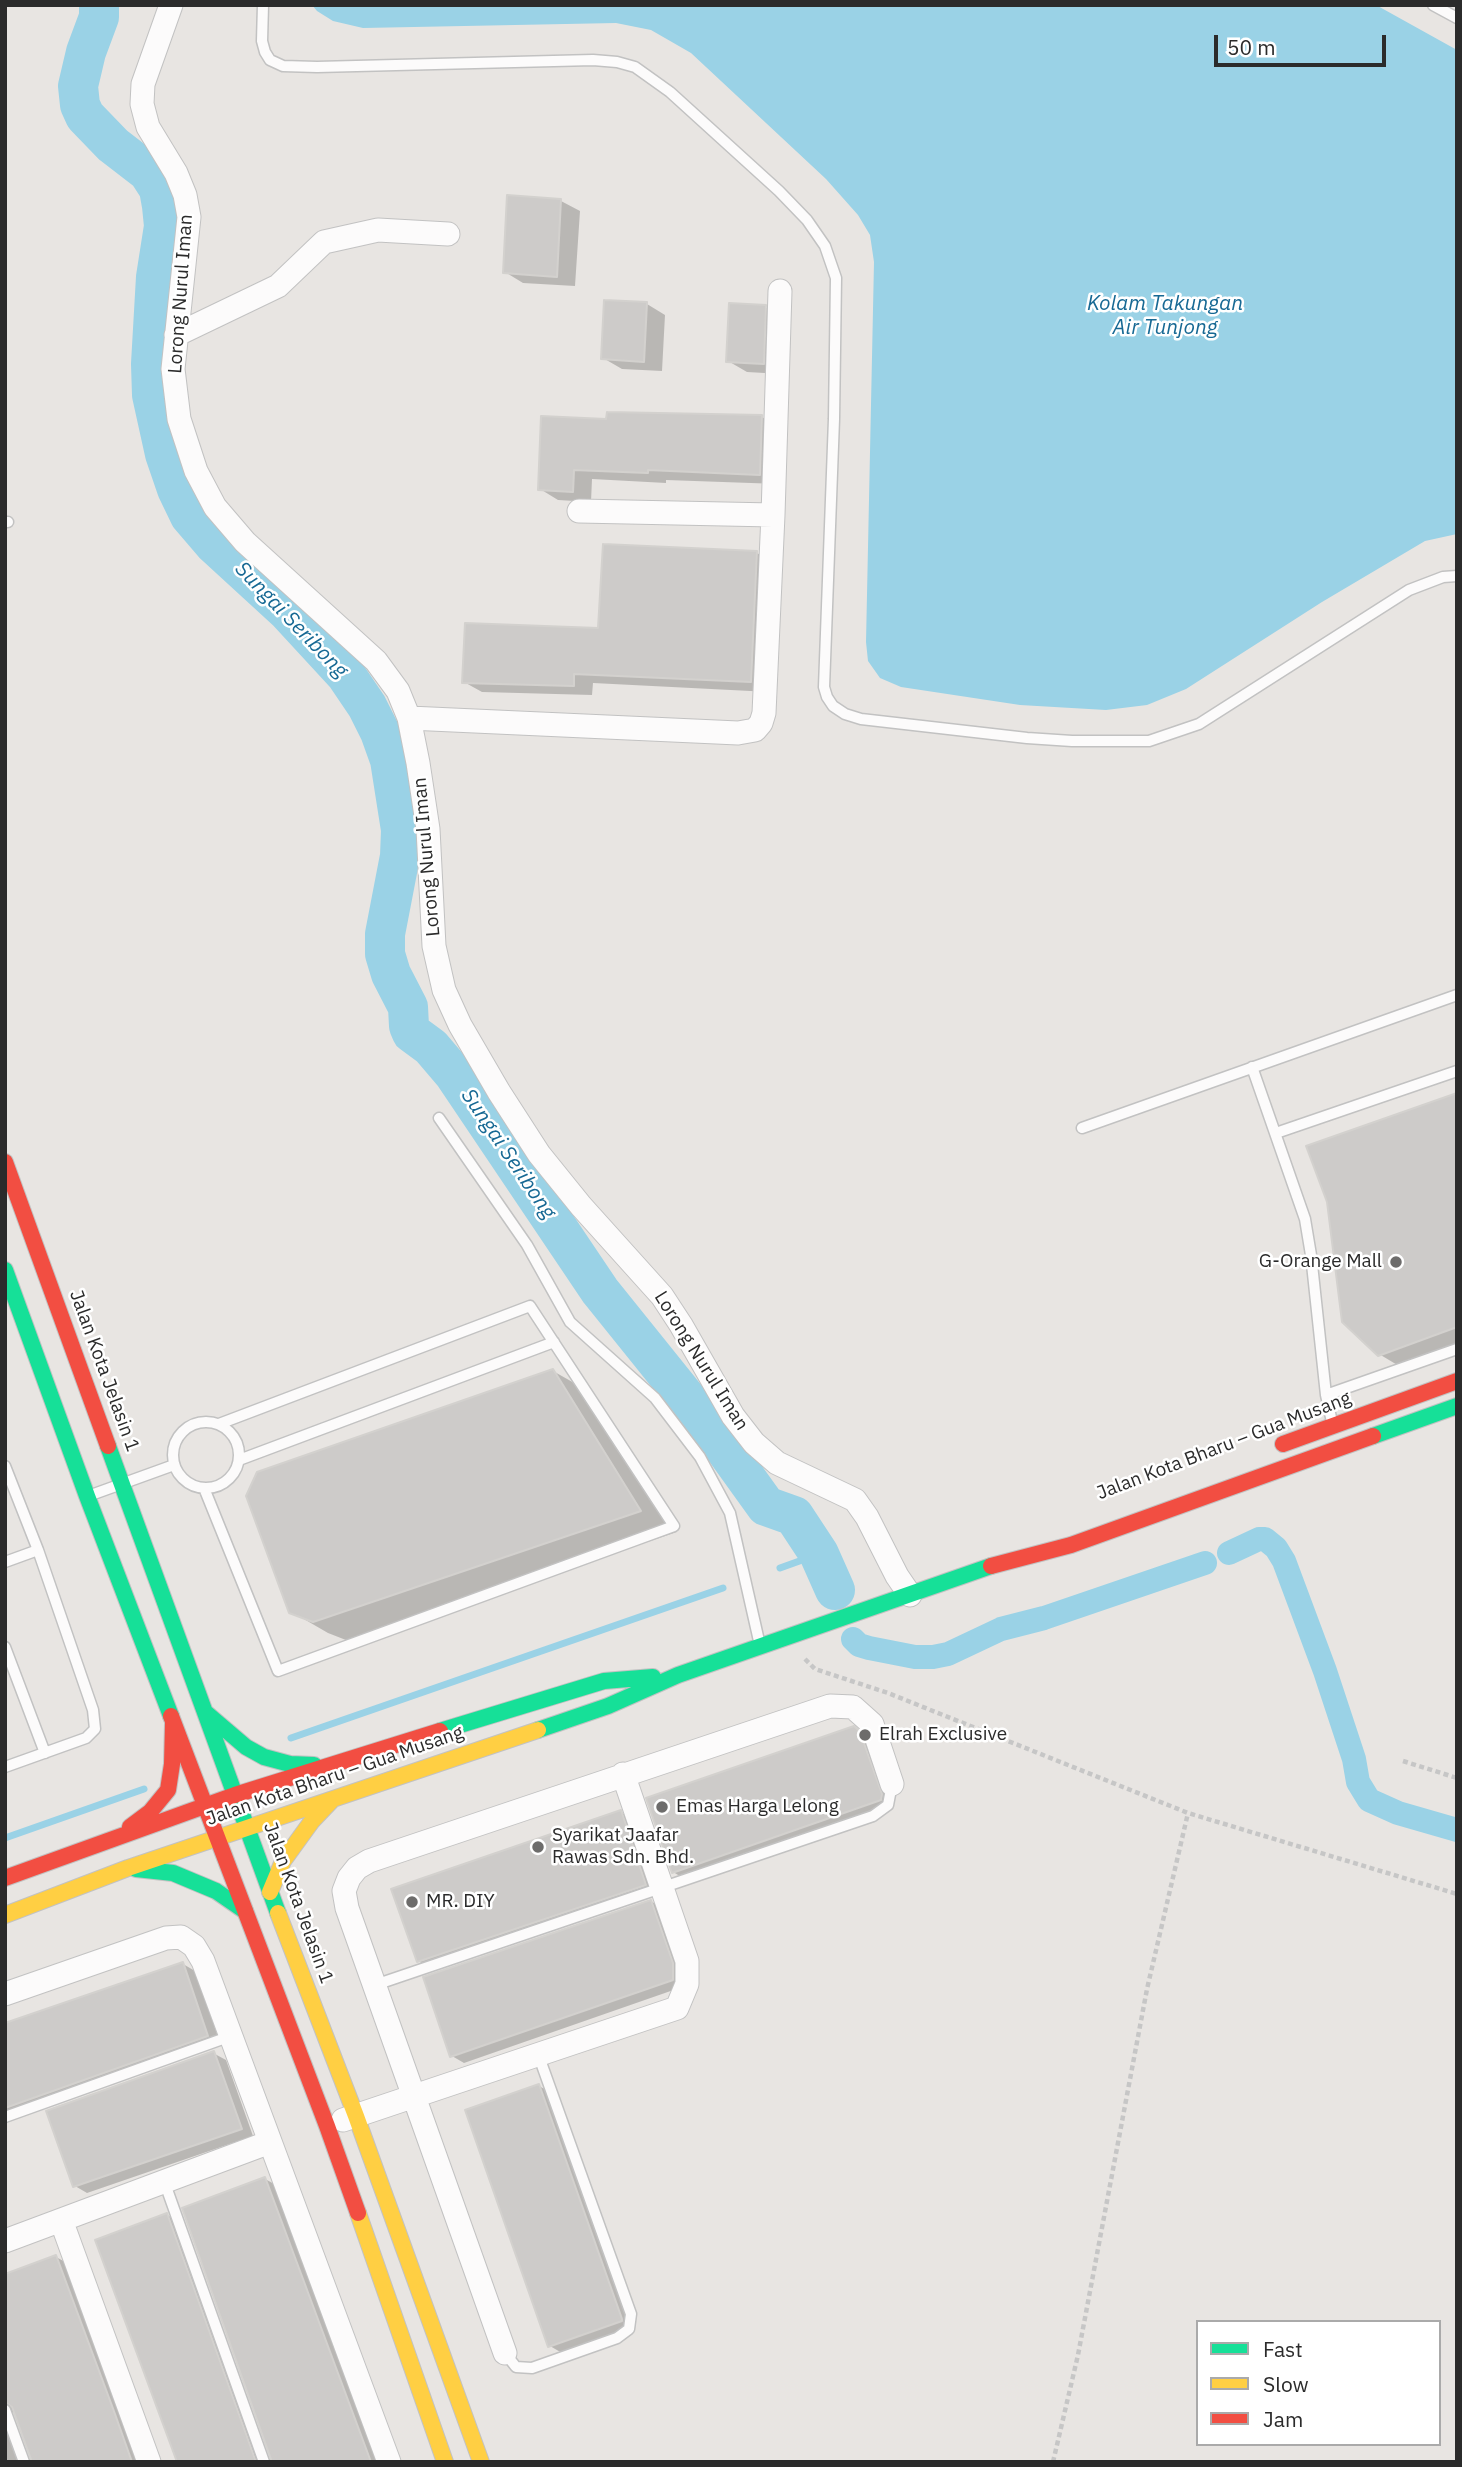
<!DOCTYPE html>
<html>
<head>
<meta charset="utf-8">
<style>
  body { margin:0 }
  #map { position:relative; width:1462px; height:2467px; overflow:hidden; background:#e8e5e2; font-family:"IBM Plex Sans",sans-serif }
  canvas { display:block }
  .frame { position:absolute; inset:0; border:7px solid #2b2b2b; pointer-events:none }
  .legend { position:absolute; left:1196px; top:2320px; width:245px; height:126px; box-sizing:border-box; background:#fff; border:2px solid #aaa; margin:0; padding:9px 12px; list-style:none; font-size:21px; color:#2b2b2b }
  .legend li { display:flex; align-items:center; gap:14px; height:35px }
  .legend b { width:35px; border:2px solid #aaa }
  .scale { position:absolute; left:1214px; top:35px; width:172px; height:32px; box-sizing:border-box; border:4px solid #2b2b2b; border-top:0; padding-left:9px; font-size:21px; line-height:24px; white-space:nowrap; color:#2b2b2b; -webkit-text-stroke:5px #fff; paint-order:stroke }
</style>
</head>
<body>
<div id="map">
<canvas width="1462" height="2467"></canvas>
<div class="frame"></div>
<ul class="legend">
<li><b style="height:9px;background:#16e098"></b>Fast</li>
<li><b style="height:9px;background:#ffcf43"></b>Slow</li>
<li><b style="height:9px;background:#f24e42"></b>Jam</li>
</ul>
<div class="scale">50 m</div>
</div>
<script>
const c = document.querySelector('canvas').getContext('2d');
c.lineJoin = 'round';
function fill(path, color) { c.fillStyle = color; c.fill(path, 'evenodd'); }
const toPath = rows => new Path2D(rows.map(r => 'M' + r).join(''));
function trace(path, color, width, dash) { c.strokeStyle = color; c.lineWidth = width; c.lineCap = dash ? 'butt' : 'round'; c.setLineDash(dash || []); c.stroke(path); }
function drawText(font, color, halo, rows, align = 'center') {
  c.font = font + ' "IBM Plex Sans",sans-serif'; c.lineWidth = 5; c.setLineDash([]); c.textBaseline = 'middle'; c.strokeStyle = halo; c.fillStyle = color; for (const [text, x, y, turn = 0] of rows) {
    c.save(); c.translate(x, y); c.rotate((+turn || 0) * Math.PI / 180); c.textAlign = isNaN(turn) ? turn : align; if (halo) c.strokeText(text, 0, 0); c.fillText(text, 0, 0); c.restore();
  }
}
fill(toPath([
  [312,5,1376,5,1457,50,1457,534,1425,541,1322,602,1186,689,1147,705,1106,710,1020,705,901,687,880,678,868,661,866,642,874,262,870,235,858,215,826,179,691,53,651,30,616,23,363,28,333,21,317,11]
]), '#9ad2e6');
fill(toPath([
  [509,197,561,201,580,211,575,286,523,283,505,272],
  [647,304,665,315,662,371,622,369,603,358],
  [765,307,784,317,782,374,747,372,728,361],
  [762,417,780,428,779,484,666,480,666,483,592,479,591,502,558,500,540,489,608,421],
  [757,553,776,564,770,692,593,683,592,695,482,692,464,682,600,630],
  [1457,1095,1457,1350,1404,1369,1379,1354],
  [553,1371,590,1392,677,1532,351,1642,328,1633,290,1611],
  [854,1728,866,1736,894,1802,893,1807,685,1879,673,1872],
  [620,1812,633,1819,657,1891,430,1968,418,1961],
  [651,1901,663,1909,685,1986,464,2063,452,2056],
  [183,1964,195,1971,220,2042,5,2117,5,2025],
  [213,2053,226,2060,253,2136,87,2193,75,2186],
  [539,2086,552,2093,633,2328,562,2353,550,2346],
  [265,2179,278,2186,380,2462,273,2462],
  [167,2215,180,2222,265,2462,179,2462],
  [56,2257,69,2264,142,2462,33,2462,15,2409,10,2416,25,2462,5,2462,5,2276]
]), '#0003');
trace(toPath([
  [780,1568,819,1554],
  [291,1738,723,1588],
  [5,1838,144,1789]
]), '#9ad2e6', 7);
trace(toPath([
  [1229,1553,1259,1539,1265,1539,1276,1548,1284,1561,1325,1671,1354,1759,1358,1782,1369,1800,1398,1813,1457,1830],
  [853,1639,859,1645,869,1648,915,1657,933,1657,948,1654,1001,1629,1044,1618,1205,1563]
]), '#9ad2e6', 24);
trace(toPath([
  [99,5,99,17,86,52,78,86,80,105,85,116,113,145,148,172,159,189,162,206,164,226,156,277,151,364,152,395,165,454,177,489,190,516,214,544,287,611,346,675,367,706,380,732,390,760,401,830,400,856,385,934,385,954,391,974,408,1007,409,1026,412,1033,431,1047,454,1074,600,1291,707,1424,766,1506,794,1516,819,1554,835,1590]
]), '#9ad2e6', 40);
const building = toPath([
  [507,195,561,199,557,277,503,273,507,195],
  [604,300,647,302,644,362,601,359,604,300],
  [729,303,766,305,764,364,726,362,729,303],
  [607,412,762,415,760,475,648,470,648,473,574,470,573,492,538,490,541,416,606,419,607,412],
  [603,544,757,551,751,682,574,674,574,686,462,683,465,623,598,628,603,544],
  [1457,1093,1457,1327,1378,1356,1342,1322,1327,1202,1306,1146,1457,1093],
  [553,1369,641,1511,313,1622,289,1613,246,1496,257,1472,553,1369],
  [854,1726,860,1732,882,1794,881,1800,672,1873,646,1798,854,1726],
  [621,1810,646,1885,417,1962,391,1889,621,1810],
  [651,1900,673,1963,673,1980,450,2057,423,1977,651,1900],
  [183,1962,208,2036,5,2108,5,2023,183,1962],
  [214,2051,242,2129,73,2187,46,2111,214,2051],
  [539,2084,622,2319,622,2321,548,2347,465,2110,539,2084],
  [265,2177,300,2271,371,2462,272,2462,182,2208,265,2177],
  [167,2213,256,2462,177,2462,95,2240,167,2213],
  [56,2255,115,2414,132,2462,32,2462,12,2407,5,2402,5,2274,56,2255]
]);
fill(building, '#cdcbc9');
trace(building, '#d3d1ce', 2);
const lane = toPath([
  [263,5,262,41,265,52,270,60,283,66,317,67,593,60,617,62,635,67,670,92,779,191,807,220,825,246,836,278,834,419,824,687,827,697,833,706,845,714,861,719,1027,738,1072,741,1149,741,1199,724,1409,590,1443,577,1457,576],
  [1433,5,1457,18],
  [5,522,8,522],
  [1252,1067,1305,1219,1311,1255,1326,1395,1332,1422],
  [439,1118,527,1245,570,1322,655,1398,700,1457,730,1513,759,1641],
  [1082,1128,1457,995],
  [1276,1133,1457,1071],
  [1326,1395,1457,1349],
  '173 1455a33 33 0 1 1 66 0a33 33 0 1 1-66 0Z',
  [239,1460,554,1342],
  [5,1466,38,1550,93,1710,95,1729,86,1738,5,1767],
  [204,1488,278,1671,674,1526,530,1306,219,1424],
  [91,1495,174,1465],
  [5,1562,38,1550],
  [5,1647,45,1753],
  [375,1985,873,1816,888,1805,892,1784],
  [5,2117,231,2036],
  [164,2181,264,2462],
  [505,2353,516,2367,532,2368,617,2338,629,2329,631,2314,538,2054],
  [5,2410,24,2462]
]);
const street = toPath([
  [171,5,143,84,142,104,148,127,176,173,185,195,189,217,173,369,179,419,196,471,215,507,245,542,376,661,398,691,409,718,418,763,428,829,434,946,444,990,460,1025,499,1092,539,1154,581,1206,662,1296,681,1325,733,1416,754,1443,777,1463,855,1500,867,1517,897,1576,910,1595],
  [176,335,278,286,324,242,378,230,448,234],
  [773,515,780,291],
  [409,718,738,733,755,730,761,723,764,713,773,515,579,511],
  [5,1994,166,1938,181,1937,194,1946,203,1961,389,2462],
  [343,2120,677,2008,687,1984,687,1961,623,1774],
  [61,2220,149,2462],
  [5,2241,270,2142],
  [505,2353,347,1908,344,1891,349,1878,357,1868,369,1861,830,1706,853,1707,872,1724,892,1784]
]);
const fast = toPath([
  [5,1270,87,1496,171,1716],
  [1373,1436,1457,1406],
  [108,1446,278,1913],
  [205,1712,246,1747,264,1757,290,1764,314,1765],
  [538,1730,608,1706,678,1675,991,1566],
  [440,1731,604,1681,653,1677],
  [136,1869,173,1873,216,1891,245,1911]
]);
const slow = toPath([
  [270,1892,283,1861,312,1821,333,1799],
  [278,1913,356,2116,481,2462],
  [5,1915,128,1868,538,1730],
  [358,2213,445,2462]
]);
const jam = toPath([
  [5,1162,108,1446],
  [1283,1444,1457,1381],
  [991,1566,1071,1545,1373,1436],
  [171,1716,327,2126,358,2213],
  [130,1827,150,1812,168,1790,172,1764,173,1723],
  [5,1878,235,1795,440,1731]
]);
trace(lane, '#c2c2c2', 13);
trace(street, '#c2c2c2', 25);
trace(fast, '#c2c2c2', 18);
trace(slow, '#c2c2c2', 18);
trace(jam, '#c2c2c2', 18);
trace(toPath([
  [805,1659,815,1669,888,1693,1188,1813,1457,1894],
  [1403,1761,1457,1778],
  [1053,2462,1078,2355,1147,1989,1188,1813]
]), '#c6c6c6', 4.5, [5, 3.5]);
trace(lane, '#fcfbfb', 10);
trace(street, '#fcfbfb', 23);
trace(fast, '#16e098', 16);
trace(slow, '#ffcf43', 16);
trace(jam, '#f24e42', 16);
for (const [x, y, r, color] of [
  [1396,1262,7,"#6d6c6b"],
  [865,1735,7,"#6d6c6b"],
  [662,1807,7,"#6d6c6b"],
  [538,1847,7,"#6d6c6b"],
  [412,1902,7,"#6d6c6b"]
]) { const dot = new Path2D(); dot.arc(x, y, r, 0, 2 * Math.PI); c.fillStyle = color; c.fill(dot); trace(dot, '#fff', 2.5); }
drawText('19px', '#2b2b2b', '#fff', [
  ["Lorong Nurul Iman",181,294,-86],
  ["Lorong Nurul Iman",427,857,-95],
  ["Lorong Nurul Iman",701,1361,58],
  ["Jalan Kota Jelasin 1",104,1371,70],
  ["Jalan Kota Bharu – Gua Musang",1224,1446,-21],
  ["Jalan Kota Bharu – Gua Musang",335,1776,-19],
  ["Jalan Kota Jelasin 1",298,1903,70]
]);
drawText('19px', '#2b2b2b', '#fff', [
  ["G-Orange Mall",1382,1262,"right"],
  ["Elrah Exclusive",879,1735],
  ["Emas Harga Lelong",676,1807],
  ["Syarikat Jaafar",552,1836],
  ["Rawas Sdn. Bhd.",552,1858],
  ["MR. DIY",426,1902]
], 'left');
drawText('italic 21px', '#176994', '#fff', [
  ["Kolam Takungan",1165,304],
  ["Air Tunjong",1165,328],
  ["Sungai Seribong",291,620,46],
  ["Sungai Seribong",508,1154,56]
]);
</script>
</body>
</html>
